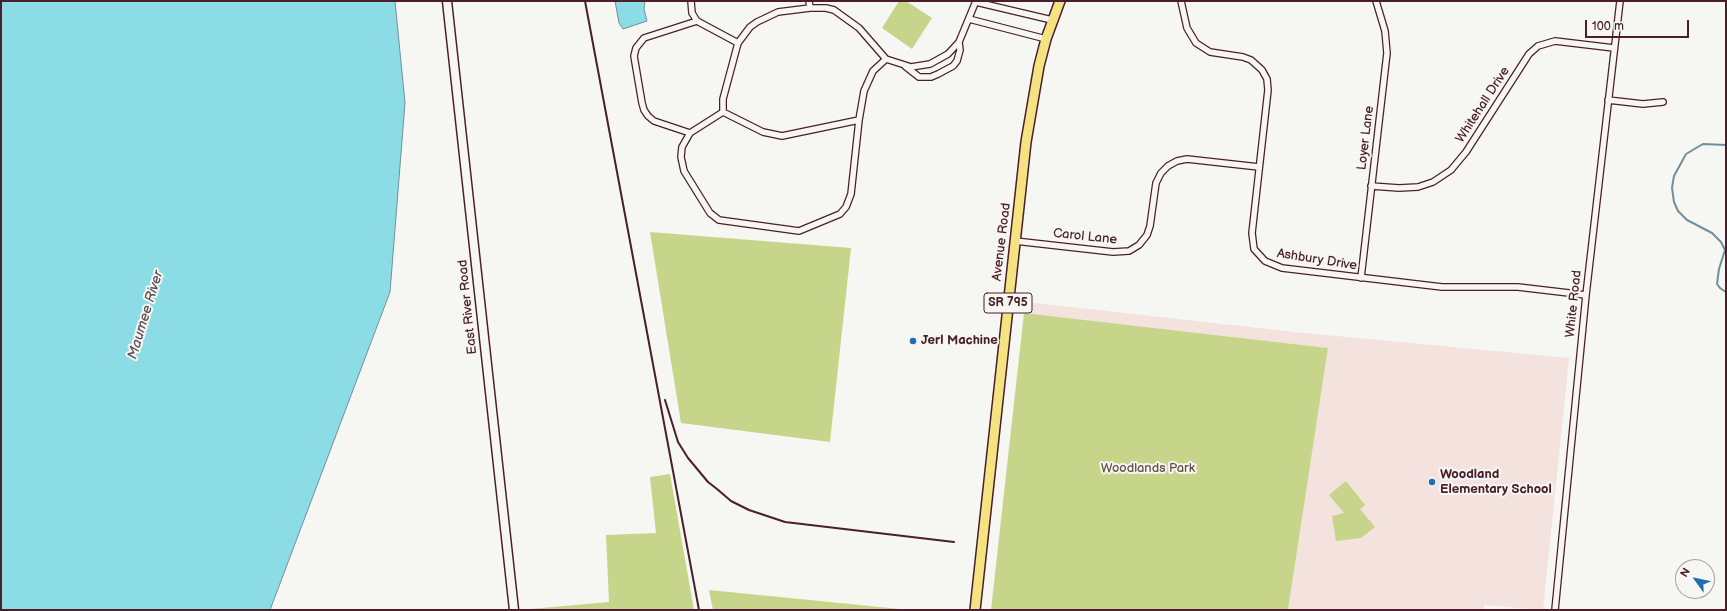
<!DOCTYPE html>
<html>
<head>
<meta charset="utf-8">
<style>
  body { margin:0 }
  #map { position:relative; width:1727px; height:611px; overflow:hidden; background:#f6f6f2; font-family:"Balsamiq Sans",sans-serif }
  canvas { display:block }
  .frame { position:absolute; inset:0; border:2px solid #4a1f2b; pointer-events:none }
  .north { position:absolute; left:1675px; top:559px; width:40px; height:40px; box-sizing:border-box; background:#f6f6f2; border:1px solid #b1a0a2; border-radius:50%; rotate:303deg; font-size:11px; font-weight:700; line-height:16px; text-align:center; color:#4a1f2b }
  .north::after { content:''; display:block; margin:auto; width:14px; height:18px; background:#1f6fb2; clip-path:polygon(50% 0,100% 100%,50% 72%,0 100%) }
  .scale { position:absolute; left:1585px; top:20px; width:104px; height:18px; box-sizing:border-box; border:2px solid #4a1f2b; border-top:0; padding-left:5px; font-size:12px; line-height:14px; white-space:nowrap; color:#4a1f2b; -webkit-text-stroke:3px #f6f6f2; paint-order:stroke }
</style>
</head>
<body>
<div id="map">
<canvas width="1727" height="611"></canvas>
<div class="frame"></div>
<div class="north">N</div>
<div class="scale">100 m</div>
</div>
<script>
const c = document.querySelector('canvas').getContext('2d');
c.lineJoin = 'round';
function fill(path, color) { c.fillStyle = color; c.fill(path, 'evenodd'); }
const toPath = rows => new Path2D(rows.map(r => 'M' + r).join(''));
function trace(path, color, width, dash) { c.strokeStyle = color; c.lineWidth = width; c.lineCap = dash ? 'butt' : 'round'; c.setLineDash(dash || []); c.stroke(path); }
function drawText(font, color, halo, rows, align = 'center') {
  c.font = font + ' "Balsamiq Sans",sans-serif'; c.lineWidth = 4; c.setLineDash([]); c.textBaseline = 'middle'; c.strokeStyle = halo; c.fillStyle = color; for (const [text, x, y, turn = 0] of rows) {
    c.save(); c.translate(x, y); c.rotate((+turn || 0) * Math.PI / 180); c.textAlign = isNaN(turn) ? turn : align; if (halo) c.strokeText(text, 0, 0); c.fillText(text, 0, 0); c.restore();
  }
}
fill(toPath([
  [1026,302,1294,332,1569,358,1543,610,1484,605,1484,610,1288,610,1328,348,1024,313]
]), '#f4e2de');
fill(toPath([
  [899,1,906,1,932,18,912,49,882,28],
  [650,232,851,248,830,442,681,423],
  [1024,313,1328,348,1288,610,991,610],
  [670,474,694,610,519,610,609,602,606,535,656,533,650,477],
  [1346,481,1365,505,1360,509,1375,527,1361,538,1336,541,1332,516,1344,513,1329,495],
  [709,590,910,610,713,610]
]), '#c6d589');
const water = toPath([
  [1,1,395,1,405,103,390,292,270,610,1,610,1,1],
  [615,1,645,1,644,9,647,21,623,29,619,23,615,1]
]);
fill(water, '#8bdce5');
trace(water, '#71909b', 1);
trace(toPath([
  [1726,145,1703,144,1686,154,1674,176,1672,188,1674,202,1678,211,1687,220,1712,233,1721,242,1725,250,1719,269,1717,284,1720,288,1726,292]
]), '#71909b', 2);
const minor = toPath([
  [691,1,692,13,697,21,738,43],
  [809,1,810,8],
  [1181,1,1187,28,1196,43,1210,52,1243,57,1251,60,1262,70,1267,79,1268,90,1252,233,1254,249,1265,261,1282,268,1442,287,1518,287,1586,295],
  [976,2,1052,20],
  [969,19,1046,39],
  [886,59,859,28,834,10,826,8,810,8,778,12,757,22,750,27,738,43,723,99,723,112,763,132,782,136,859,120,864,91,873,71,886,59,911,67,930,64,948,54,959,42,976,1],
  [905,66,919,77,931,77,938,74,953,66,957,61,960,50,959,42],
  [1608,100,1643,104,1663,102],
  [723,112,690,133,682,147,681,157,684,171,710,213,719,220,799,231,840,214,846,207,851,194,859,120],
  [690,133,654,121,648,116,644,110,642,103,634,56,636,48,644,38,697,21],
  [1371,186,1399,188,1418,187,1433,182,1451,170,1466,152,1529,54,1538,46,1555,41,1614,48],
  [1015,241,1113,252,1129,251,1139,245,1147,235,1150,226,1156,183,1161,173,1168,166,1177,161,1187,159,1259,167],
  [1361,278,1387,53,1385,31,1376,1],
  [1555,610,1586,295,1620,1]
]);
const secondary = toPath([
  [447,1,514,610]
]);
const primary = toPath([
  [975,610,1026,142,1039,66,1046,39,1060,1]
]);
trace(minor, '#4a1f2b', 8);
trace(secondary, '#4a1f2b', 11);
trace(primary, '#4a1f2b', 12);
trace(minor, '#f6f6f2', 5.5);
trace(secondary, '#f6f6f2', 8);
trace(primary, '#f5e382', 9);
trace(toPath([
  [585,1,699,610],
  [665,400,678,442,688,458,708,482,717,489,731,501,749,510,785,522,954,542]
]), '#4a1f2b', 2);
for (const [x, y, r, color] of [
  [913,341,4,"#1f6fb2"],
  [1432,482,4,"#1f6fb2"]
]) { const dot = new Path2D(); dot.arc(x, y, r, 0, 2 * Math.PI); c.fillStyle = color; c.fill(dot); trace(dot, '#f6f6f2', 1.5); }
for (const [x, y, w] of [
  [1008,303,48]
]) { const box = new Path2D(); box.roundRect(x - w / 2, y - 10, w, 20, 3); c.fillStyle = '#f6f6f2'; c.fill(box); trace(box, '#4a1f2b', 1); }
drawText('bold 12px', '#4a1f2b', null, [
  ["SR 795",1008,303]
]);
drawText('13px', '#4a1f2b', '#f6f6f2', [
  ["Whitehall Drive",1483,105,-57],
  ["Loyer Lane",1366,138,-83],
  ["Carol Lane",1085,237,6],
  ["Avenue Road",1002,242,-83],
  ["Ashbury Drive",1317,260,9],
  ["White Road",1574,304,-84],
  ["East River Road",468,307,-96]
]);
drawText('bold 13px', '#4a1f2b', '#f6f6f2', [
  ["Jerl Machine",921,341],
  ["Woodland",1440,475],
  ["Elementary School",1440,490]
], 'left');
drawText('13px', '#694c42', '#f6f6f2', [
  ["Woodlands Park",1148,469]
]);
drawText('italic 14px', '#5a4e5a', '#f6f6f2', [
  ["Maumee River",146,315,-73]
]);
</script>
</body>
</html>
